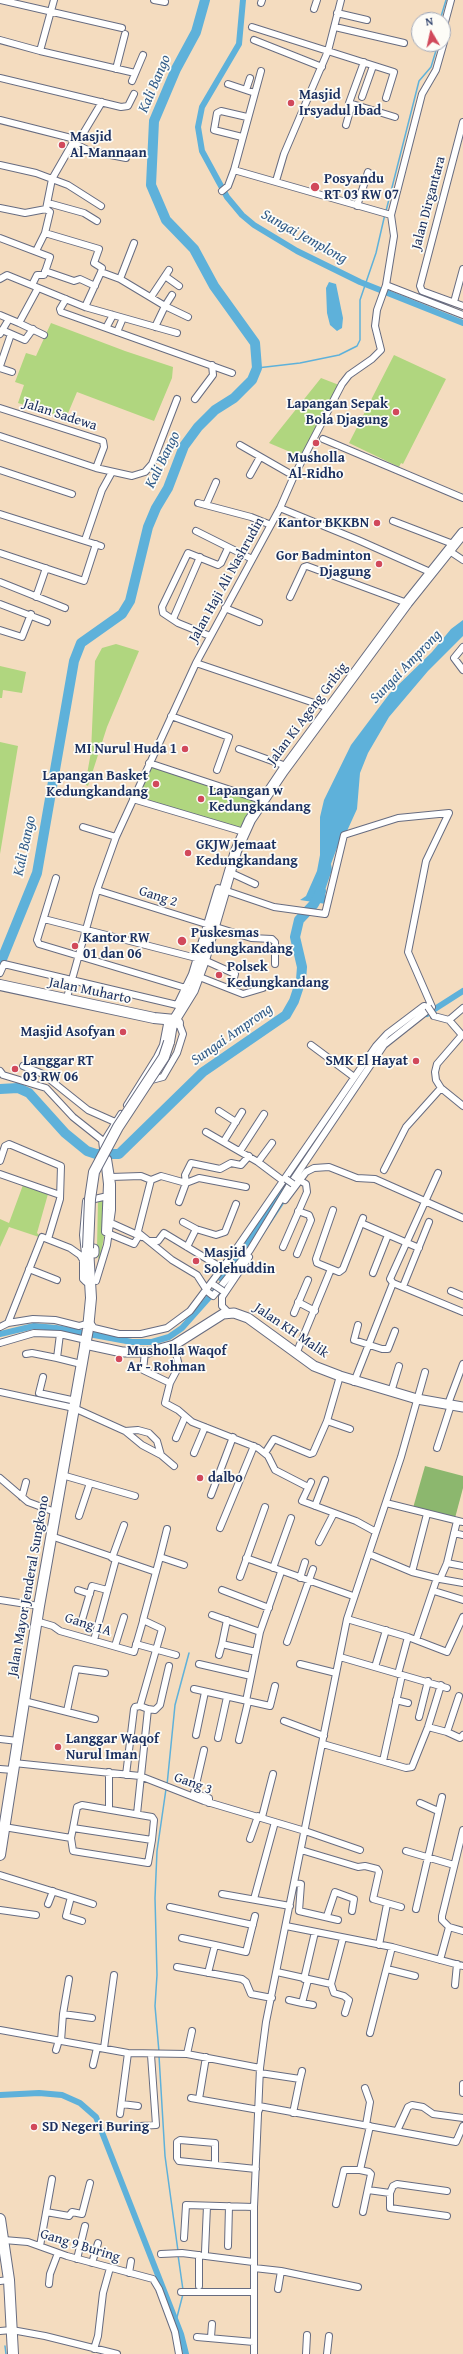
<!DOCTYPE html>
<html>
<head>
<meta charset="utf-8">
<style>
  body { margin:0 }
  #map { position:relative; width:463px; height:2354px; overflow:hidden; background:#f4dcbf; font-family:"Gentium Book Plus",serif }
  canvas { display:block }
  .north { position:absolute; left:411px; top:12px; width:40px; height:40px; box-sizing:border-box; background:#fdfcf7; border:1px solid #a3aaba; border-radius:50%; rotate:351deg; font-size:11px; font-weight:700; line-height:16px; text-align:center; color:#1b2f5e }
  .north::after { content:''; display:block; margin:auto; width:14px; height:18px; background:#d1495b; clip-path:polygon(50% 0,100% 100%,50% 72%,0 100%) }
</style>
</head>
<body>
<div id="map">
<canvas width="463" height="2354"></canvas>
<div class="north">N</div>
</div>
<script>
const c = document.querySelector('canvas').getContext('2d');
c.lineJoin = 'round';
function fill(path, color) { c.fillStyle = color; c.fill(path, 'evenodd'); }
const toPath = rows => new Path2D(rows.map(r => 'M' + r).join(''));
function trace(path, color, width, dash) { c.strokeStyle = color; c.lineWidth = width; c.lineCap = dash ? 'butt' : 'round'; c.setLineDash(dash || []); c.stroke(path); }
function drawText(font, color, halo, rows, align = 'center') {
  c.font = font + ' "Gentium Book Plus",serif'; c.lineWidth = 3.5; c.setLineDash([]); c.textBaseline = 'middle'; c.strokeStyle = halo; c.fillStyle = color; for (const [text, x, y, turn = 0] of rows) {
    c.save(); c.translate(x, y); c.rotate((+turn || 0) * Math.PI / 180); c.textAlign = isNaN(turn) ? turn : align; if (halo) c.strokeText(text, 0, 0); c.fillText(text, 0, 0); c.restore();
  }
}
fill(toPath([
  [51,323,125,351,173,367,172,378,154,421,77,392,66,418,18,403,24,385,15,382,26,353,36,356],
  [394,355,446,379,403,464,401,463,399,467,349,443],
  [321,378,339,385,302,457,269,443],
  [116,644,139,651,107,727,88,786,86,785,86,780,91,752,95,661,102,648],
  [0,666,26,672,22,693,3,690,2,698,0,698],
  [0,742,18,746,0,854],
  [151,766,256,801,241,828,137,797],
  [23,1185,48,1194,37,1233,39,1235,39,1237,9,1227,0,1247,0,1219,9,1223],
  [98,1199,103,1199,107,1220,99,1264,97,1248]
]), '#b0d67f');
fill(toPath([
  [425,1466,463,1476,463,1488,455,1518,413,1508]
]), '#8cb76e');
fill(toPath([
  [329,282,336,284,343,318,342,328,337,331,330,325,327,313,326,288],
  [463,620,463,636,428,671,389,717,368,753,360,773,357,809,347,831,341,837,331,864,332,870,325,890,326,904,300,900,306,896,317,871,320,855,320,817,324,800,351,745,390,693,432,652,451,629],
  [284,1185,293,1190,229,1287,218,1280]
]), '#5eb1da');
trace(toPath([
  [440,20,446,0],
  [386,211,419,81,431,67,438,44],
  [257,368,300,363,339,355,357,346,360,340,360,300,376,253,385,214],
  [167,1785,175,1705,189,1653],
  [159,2052,155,2006,157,1975,155,1898,157,1851,166,1789],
  [159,2056,165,2156,178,2251],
  [178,2255,183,2290],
  [176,2321,183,2294],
  [5,2346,6,2354]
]), '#5eb1da', 1.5);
trace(toPath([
  [243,0,239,44,202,107,198,127,202,151,227,197,242,215,254,225,297,251,360,282,463,323],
  [427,1014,463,991],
  [0,1334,34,1326,56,1328,132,1342,152,1342,169,1337,182,1328,214,1292],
  [0,2095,39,2093,62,2095,80,2103,96,2117,181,2334,186,2354]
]), '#5eb1da', 6);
trace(toPath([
  [0,964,37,873,74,661,81,643,122,614,130,601,148,527,156,508,168,488,184,446,198,427,215,410,234,398,252,380,257,368,255,343,214,286,194,249,166,220,151,185,154,121,176,69,196,32,205,0],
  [0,1089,18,1088,29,1093,65,1133,87,1151,96,1154,119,1154,203,1072,286,1015,294,1001,301,980,302,967,295,937,299,920,314,904,321,891]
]), '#5eb1da', 10);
const street = toPath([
  [0,0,122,28],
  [154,0,165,2],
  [261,3,262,0],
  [314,9,317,0],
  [337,13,367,20],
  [252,27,394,72,386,98],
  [335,27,404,43],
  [0,40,40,51,135,73],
  [254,40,322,67],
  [40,51,54,0],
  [364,62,349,103,395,117],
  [116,69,125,34],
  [0,78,121,107,128,106,134,94],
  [132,81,143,55],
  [228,84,255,93],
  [246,90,250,78],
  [362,97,373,66],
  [0,120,75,139],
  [463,122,420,286,422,291,463,306],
  [346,125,352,104],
  [242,137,214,130,217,113,221,111,247,117],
  [73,143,90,151,126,158],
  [0,165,36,173,68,185,101,206],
  [234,170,391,215],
  [276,181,284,154,328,51,341,0],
  [222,191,228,186,234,170,261,71],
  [48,203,84,213,97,221],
  [357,206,368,172],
  [0,208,25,213,46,209],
  [45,233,99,249,94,263,102,268,101,272],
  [0,238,50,257,44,275,37,275,32,285],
  [134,243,120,279,165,306,188,317],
  [36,251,45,233,50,212,46,209,52,179,75,139,81,137,102,102],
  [45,271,74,281,80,279,95,286],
  [165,276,179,286],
  [0,279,7,275,85,307,177,333],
  [386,285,463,315],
  [38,288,19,323,44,335],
  [151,297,169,270],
  [66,299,60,309,61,312,106,328],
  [454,302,463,269],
  [85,307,101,272,120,279],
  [0,315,19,323],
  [113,315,106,328,232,373],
  [155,327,165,306,172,295],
  [2,330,25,340,33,329],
  [117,332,123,318],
  [0,334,9,319],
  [0,366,11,334],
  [0,368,12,372],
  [195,399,213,375,212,365],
  [0,408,103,441,104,447,96,468],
  [0,436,96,468,132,476,145,472,152,464,177,399],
  [323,439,463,498],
  [240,445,294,476],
  [0,470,72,494],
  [250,475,260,457],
  [198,503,251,517,271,525],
  [206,505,216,482],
  [280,508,358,540,430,572],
  [0,514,101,546],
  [393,521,453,544],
  [196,531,252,559],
  [85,540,102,490,112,472],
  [448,550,463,560],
  [0,553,84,581,96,544],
  [0,582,65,608],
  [36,597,46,568],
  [290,597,304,567,307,566,407,603],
  [0,604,47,622],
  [225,608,259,622],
  [173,619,200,557],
  [0,630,22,637,31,614],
  [210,636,178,623,163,613,162,607,188,553,218,565,221,563,228,548],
  [463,647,454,658,463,670],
  [196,663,329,708],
  [171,716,229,737,217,770],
  [239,749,286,766],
  [149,763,261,800],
  [133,799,244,832],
  [83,827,116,837],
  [229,872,255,884],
  [56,878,37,940,39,944,189,989],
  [97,890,251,938,272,939,275,942,275,964],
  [44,919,204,960,235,974,231,989],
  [0,973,4,964,177,1005,192,974,218,888,274,907,325,914,344,835,398,818,449,813,426,861,408,952,432,1007,384,1045,289,1186,250,1250,213,1296,208,1292,197,1275,172,1260,140,1234,134,1244,105,1232,107,1184,102,1140,73,1117,46,1088,3,1075,0,1071],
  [197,976,243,994,263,988],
  [66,1001,97,890,116,837,196,663,280,508,294,476,342,384,349,375,372,359,381,350,375,326,377,310,386,285,394,236,391,215,422,94,436,70,444,42,444,26,451,0],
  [434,1016,449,1020,462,1035,437,1064,435,1072,436,1080,441,1088,463,1106],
  [449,1020,463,1008],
  [311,1045,354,1077],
  [23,1066,43,1074,88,1110,115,1122],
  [148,1081,163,1077,177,1053,183,1034,178,1021],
  [127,1105,157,1057,163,1045,168,1019],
  [219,1111,236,1122],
  [206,1132,258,1162,282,1180],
  [224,1141,242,1112],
  [106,1144,106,1138,121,1114],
  [240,1151,264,1114],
  [0,1161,5,1146,9,1144,61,1166,60,1199,48,1239],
  [258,1162,272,1143],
  [384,1170,406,1127,441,1088],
  [438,1173,390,1279,393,1283,463,1312],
  [0,1174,60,1195],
  [111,1177,141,1176,151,1180,137,1235],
  [151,1180,161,1176,186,1183,179,1202],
  [246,1187,199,1178,186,1183,185,1175,191,1163,220,1169,231,1163,241,1165,249,1156],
  [285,1200,306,1172,314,1168,329,1167,357,1178,375,1179,463,1218],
  [333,1210,316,1259,317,1263,339,1272,343,1269,363,1218],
  [183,1222,196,1229],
  [111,1223,142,1237],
  [361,1223,419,1248],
  [150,1241,158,1241,164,1233,222,1268],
  [187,1247,196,1229,216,1235,225,1232,236,1204],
  [283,1247,307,1192,306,1184,299,1180],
  [85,1254,83,1235,86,1201,112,1195],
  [297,1254,311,1220,309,1215,298,1211],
  [29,1269,57,1280],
  [373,1273,388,1235],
  [96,1281,107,1245,112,1210,112,1184,108,1159],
  [404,1284,429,1222],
  [451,1291,463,1296],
  [298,1302,315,1311],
  [228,1312,222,1306,222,1297,249,1257],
  [294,1313,308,1280],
  [89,1321,94,1328,119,1334,141,1334,167,1328,190,1311,232,1255,376,1046,387,1034,424,1006,428,1007],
  [8,1323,42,1237,70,1248,80,1255,83,1260,83,1279,86,1282],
  [358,1325,354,1340,382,1349,388,1349,395,1331],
  [0,1327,8,1323,33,1319,55,1320,79,1326,89,1323],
  [0,1343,34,1333,60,1334,86,1340],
  [174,1345,179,1366,170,1383,165,1403,178,1410,192,1422,258,1448,268,1456,275,1470,308,1487],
  [145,1352,143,1370,170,1383],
  [26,1354,32,1353,57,1358,60,1334],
  [296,1354,331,1269],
  [57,1358,81,1364],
  [43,1377,39,1393,76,1401],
  [354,1382,393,1283],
  [0,1392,74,1408,125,1431,138,1430,149,1433,157,1441,161,1455,174,1466],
  [391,1392,399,1366],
  [448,1404,463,1364],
  [327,1421,350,1429],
  [125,1431,142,1445,161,1455],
  [176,1438,185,1417],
  [437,1448,451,1405],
  [194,1453,205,1427],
  [265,1453,274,1439,310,1454,313,1453,327,1421,340,1376],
  [62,1475,135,1496],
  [0,1478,28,1502,55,1512],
  [311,1482,302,1501,356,1521,376,1532],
  [211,1495,233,1437],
  [22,1497,26,1482],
  [386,1503,463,1522],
  [315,1506,325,1480],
  [79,1516,90,1483],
  [220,1528,254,1446],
  [454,1533,463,1535],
  [51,1536,156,1572],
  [319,1542,334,1513],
  [369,1554,412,1572,440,1579,447,1563,457,1521],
  [160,1557,167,1529],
  [112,1558,124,1525],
  [246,1558,353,1596],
  [447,1563,463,1566],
  [273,1568,291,1518],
  [412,1572,427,1514],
  [240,1577,265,1507],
  [300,1578,305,1562],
  [440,1579,463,1583],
  [78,1590,90,1594],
  [222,1590,269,1608],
  [434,1591,463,1600],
  [0,1600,39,1606],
  [212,1615,260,1632],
  [347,1619,408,1637,447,1652,463,1617],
  [82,1620,92,1586,107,1590],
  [227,1620,222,1644,256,1652],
  [36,1621,53,1626,60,1631,134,1652,143,1621],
  [94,1640,116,1559],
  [416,1640,437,1578],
  [287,1642,313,1569],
  [136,1644,176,1655],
  [115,1646,124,1617],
  [219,1655,222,1644],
  [340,1657,447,1688],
  [199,1664,251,1676],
  [300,1664,336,1673],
  [375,1667,386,1630],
  [398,1674,408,1637],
  [194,1689,270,1706,275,1686],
  [396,1700,408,1703],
  [24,1701,95,1719],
  [246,1701,260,1632,281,1572],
  [148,1709,155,1710,160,1705,169,1666],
  [67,1711,76,1669,105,1673],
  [419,1717,428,1681],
  [284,1721,324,1736],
  [428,1727,447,1732,459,1696],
  [447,1732,460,1738,463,1735],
  [196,1735,205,1692],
  [218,1738,227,1697],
  [0,1739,18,1741],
  [239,1740,248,1702],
  [323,1744,406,1768,412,1767,428,1727,441,1685],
  [204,1750,194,1793,209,1798,209,1803],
  [383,1761,402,1675],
  [14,1763,140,1776,204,1801,305,1831,360,1850],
  [0,1769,13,1770],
  [109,1772,109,1809],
  [126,1775,134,1709,135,1707,140,1706,162,1629,143,1620,160,1557,184,1565],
  [420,1803,438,1811],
  [137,1814,148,1709,140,1706],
  [262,1817,273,1774],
  [4,1827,71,1838,73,1828,152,1840,148,1863,73,1851,71,1838],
  [73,1828,77,1807,82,1805,152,1817,154,1820,152,1840],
  [250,1839,258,1816],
  [301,1850,358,1867,365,1866,377,1869,379,1872,373,1899,401,1907],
  [406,1851,454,1865],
  [0,1875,71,1897,66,1916,82,1921],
  [294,1883,301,1884,299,1911,338,1920],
  [222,1894,290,1906],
  [71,1897,93,1904],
  [254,1899,275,1822],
  [48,1904,53,1891],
  [170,1907,253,1925],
  [416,1909,442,1797],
  [0,1910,36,1915],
  [327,1916,335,1892,354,1899,352,1911],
  [286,1926,392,1947,463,1966],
  [449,1927,442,1920,442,1916,463,1830],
  [182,1938,215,1945,208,1973],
  [215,1945,246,1952,255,1916],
  [379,1945,387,1904],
  [440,1960,449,1927,463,1931],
  [177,1967,242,1979,246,1982,251,1994,272,1998],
  [387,1969,415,1976],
  [277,1972,331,1984,343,1938],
  [304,1979,315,1932],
  [331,1984,334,1993,344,1996,349,2000,345,2013],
  [455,1985,457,1964],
  [289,2000,302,2003,308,1980],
  [302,2003,313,2005],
  [63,2014,69,1979],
  [0,2030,128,2053,187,2054,260,2068],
  [370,2033,392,1947],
  [61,2041,63,2014,92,2018],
  [104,2048,114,1975],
  [56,2050,59,2040],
  [187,2054,192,2031],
  [93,2065,97,2048],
  [260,2073,300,2079,293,2113],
  [300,2079,302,2071],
  [463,2084,463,2093],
  [365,2088,370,2102,366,2125],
  [191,2098,259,2110],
  [199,2099,206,2057],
  [122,2104,138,2106],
  [259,2106,456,2142,463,2126],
  [120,2114,128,2053],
  [125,2127,156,2125,151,2055],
  [397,2131,408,2107,412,2105,423,2107,433,2114,463,2118],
  [215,2164,215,2143,180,2140,177,2142,177,2158,179,2161,256,2169],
  [368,2190,390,2193,393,2186,397,2184,447,2191],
  [390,2193,390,2208,447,2216],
  [336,2204,344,2170,360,2170],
  [46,2212,69,2216,72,2212,82,2214,90,2183],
  [363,2212,371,2174,369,2172,360,2170,370,2126],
  [184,2238,186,2205,254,2207],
  [4,2240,28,2242,67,2256,153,2279,159,2289,175,2332,179,2354],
  [40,2246,52,2179],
  [228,2246,229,2206],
  [205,2252,207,2206],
  [161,2254,182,2253,253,2262],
  [199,2255,199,2286],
  [77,2259,85,2226],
  [92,2263,98,2243],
  [254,2268,281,2271,358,2287],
  [129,2273,131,2261],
  [0,2281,9,2280],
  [49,2284,50,2274,58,2253],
  [278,2289,281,2271],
  [181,2292,254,2292],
  [0,2331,12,2330,45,2336,117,2354],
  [197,2337,254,2342],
  [211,2337,212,2324],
  [94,2349,98,2336,103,2293,110,2268],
  [254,2354,254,2207,260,2068,266,2022,347,1619,401,1457,425,1372],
  [306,2354,307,2335],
  [327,2354,329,2336]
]);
const secondary = toPath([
  [94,1249,94,1253],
  [85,1344,122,1352,149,1352,174,1345,223,1314,234,1313,248,1318,314,1366,340,1376,417,1399,463,1407]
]);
const primary = toPath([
  [0,985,154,1018,175,1020,178,1023],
  [169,1042,172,1024,193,990,204,960,236,851,250,820,283,771,407,603,463,533],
  [0,1855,39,1606,88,1329,91,1298,88,1248],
  [0,2219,9,2280,13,2354]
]);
trace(street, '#676c80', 8);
trace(secondary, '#676c80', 11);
trace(primary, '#676c80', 12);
trace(street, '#fff', 6);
trace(secondary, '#fff', 9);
trace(primary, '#fff', 10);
const streetBridge = toPath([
  [428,1007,434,1016],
  [286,1179,293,1184],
  [214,1285,223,1291]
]);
const primaryBridge = toPath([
  [88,1248,90,1199,94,1172,118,1127,164,1057,169,1042]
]);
trace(streetBridge, '#676c80', 8, []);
trace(primaryBridge, '#676c80', 12, []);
trace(streetBridge, '#fff', 6);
trace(primaryBridge, '#fff', 10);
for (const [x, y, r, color] of [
  [291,103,4,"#d1495b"],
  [62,145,4,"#d1495b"],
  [315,187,5,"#d1495b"],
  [396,412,4,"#d1495b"],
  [316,443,4,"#d1495b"],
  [377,523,4,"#d1495b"],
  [379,564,4,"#d1495b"],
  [185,749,4,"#d1495b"],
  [156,784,4,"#d1495b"],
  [201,799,4,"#d1495b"],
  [188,853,4,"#d1495b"],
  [182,941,5,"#d1495b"],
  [75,946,4,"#d1495b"],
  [219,975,4,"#d1495b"],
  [123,1032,4,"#d1495b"],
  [416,1061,4,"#d1495b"],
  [15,1069,4,"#d1495b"],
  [196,1261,4,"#d1495b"],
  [119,1359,4,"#d1495b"],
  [200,1478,4,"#d1495b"],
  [58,1747,4,"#d1495b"],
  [34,2127,4,"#d1495b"]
]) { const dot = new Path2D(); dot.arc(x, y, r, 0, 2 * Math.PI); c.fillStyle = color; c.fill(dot); trace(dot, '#fdfcf7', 1.5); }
drawText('bold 14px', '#1b2f5e', '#fdfcf7', [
  ["Masjid",299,95],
  ["Irsyadul Ibad",299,111],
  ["Masjid",70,137],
  ["Al-Mannaan",70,153],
  ["Posyandu",324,179],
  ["RT 03 RW 07",324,195],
  ["Lapangan Sepak",388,404,"right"],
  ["Bola Djagung",388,420,"right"],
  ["Musholla",316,458,"center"],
  ["Al-Ridho",316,474,"center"],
  ["Kantor BKKBN",369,523,"right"],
  ["Gor Badminton",371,556,"right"],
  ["Djagung",371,572,"right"],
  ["MI Nurul Huda 1",177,749,"right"],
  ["Lapangan Basket",148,776,"right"],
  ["Kedungkandang",148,792,"right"],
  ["Lapangan w",209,791],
  ["Kedungkandang",209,807],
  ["GKJW Jemaat",196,845],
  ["Kedungkandang",196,861],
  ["Puskesmas",191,933],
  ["Kedungkandang",191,949],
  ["Kantor RW",83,938],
  ["01 dan 06",83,954],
  ["Polsek",227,967],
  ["Kedungkandang",227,983],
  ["Masjid Asofyan",115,1032,"right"],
  ["Langgar RT",23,1061],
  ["03 RW 06",23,1077],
  ["SMK El Hayat",408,1061,"right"],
  ["Masjid",204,1253],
  ["Solehuddin",204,1269],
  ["Musholla Waqof",127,1351],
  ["Ar - Rohman",127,1367],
  ["dalbo",208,1478],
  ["Langgar Waqof",66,1739],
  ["Nurul Iman",66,1755],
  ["SD Negeri Buring",42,2127]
], 'left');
drawText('14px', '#1b2f5e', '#fdfcf7', [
  ["Jalan Dirgantara",429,203,-75],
  ["Jalan Sadewa",60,415,18],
  ["Jalan Haji Ali Nashrudin",227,580,-61],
  ["Jalan Ki Ageng Gribig",308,714,-53],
  ["Gang 2",158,897,18],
  ["Jalan Muharto",90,991,12],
  ["Jalan KH Malik",291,1331,34],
  ["Jalan Mayor Jenderal Sungkono",29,1586,-80],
  ["Gang 1A",88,1625,17],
  ["Gang 3",193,1784,20],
  ["Gang 9 Buring",80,2246,17]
]);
drawText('italic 15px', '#325c89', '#fdfcf7', [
  ["Kali Bango",155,84,-67],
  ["Sungai Jemplong",304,237,29],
  ["Kali Bango",163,460,-64],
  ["Sungai Amprong",406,667,-46],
  ["Kali Bango",25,846,-78],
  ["Sungai Amprong",232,1035,-35]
]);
</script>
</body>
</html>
